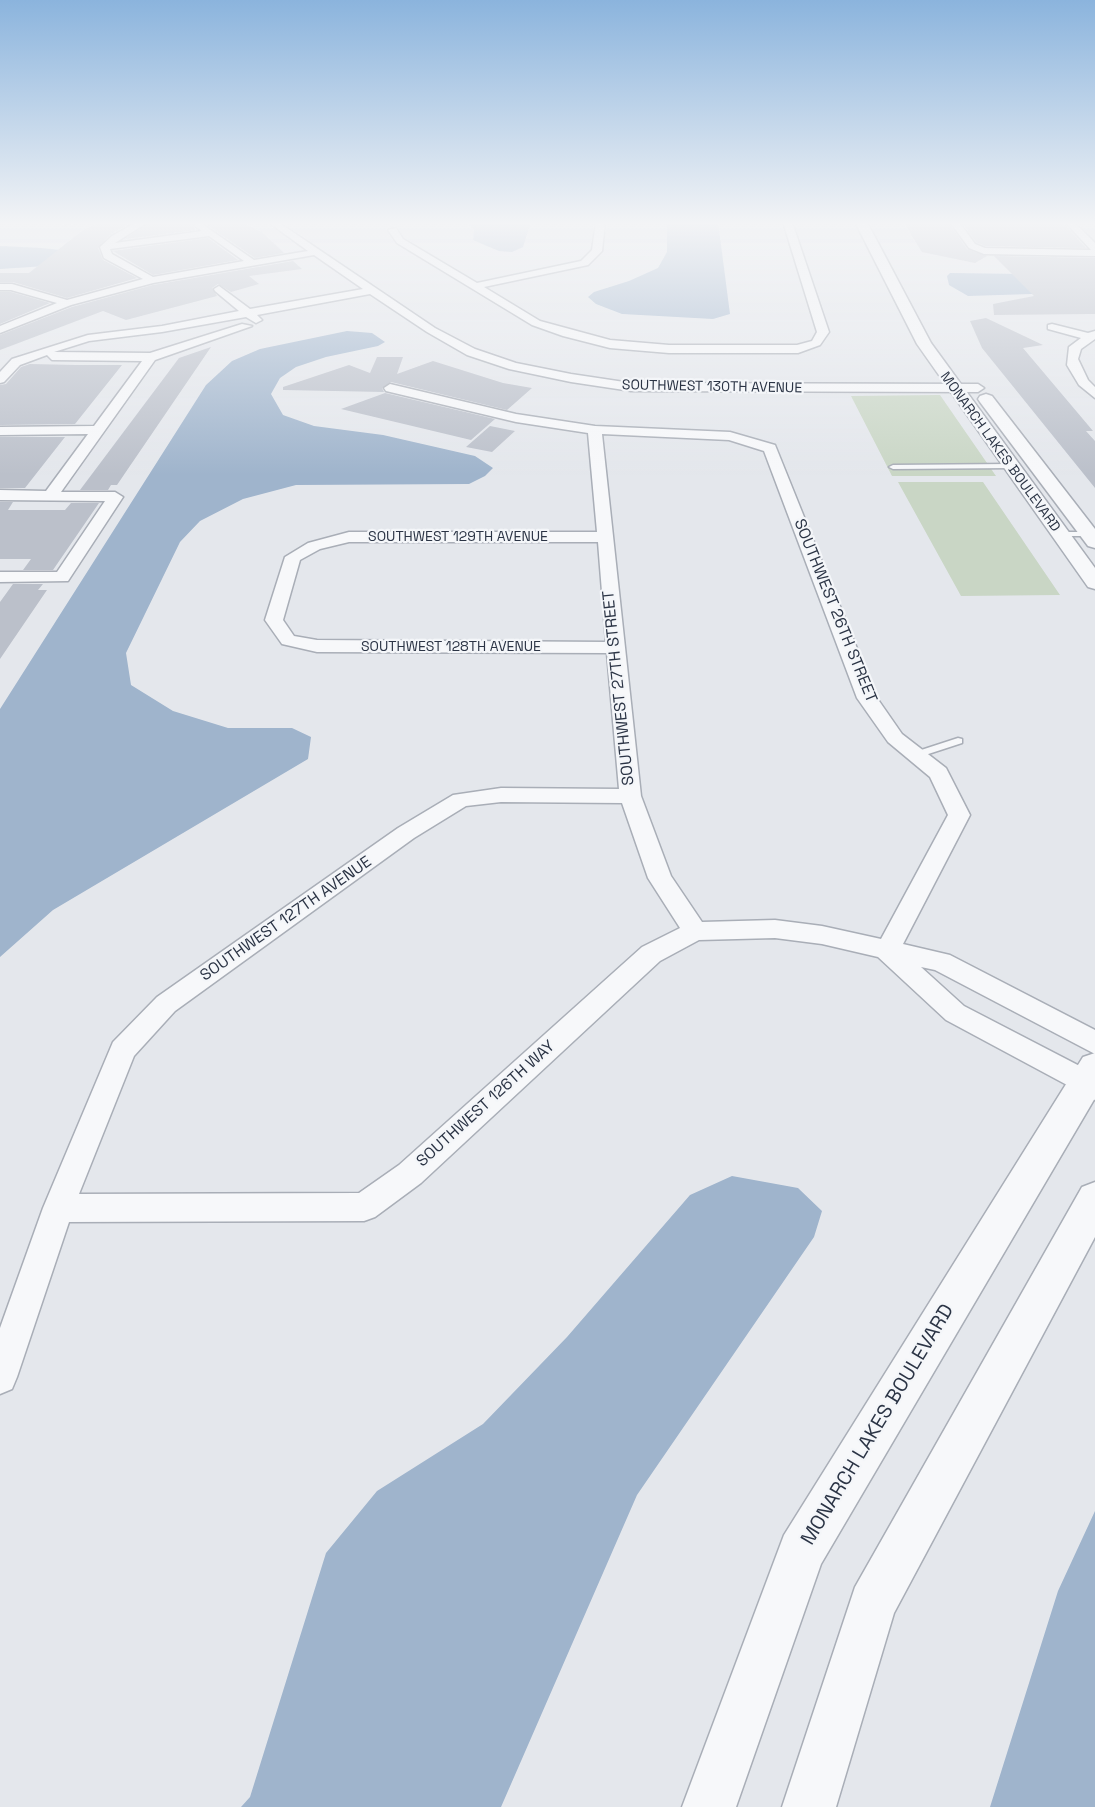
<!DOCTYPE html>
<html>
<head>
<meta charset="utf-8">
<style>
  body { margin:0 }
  canvas { display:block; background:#e4e7ec }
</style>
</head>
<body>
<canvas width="1095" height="1807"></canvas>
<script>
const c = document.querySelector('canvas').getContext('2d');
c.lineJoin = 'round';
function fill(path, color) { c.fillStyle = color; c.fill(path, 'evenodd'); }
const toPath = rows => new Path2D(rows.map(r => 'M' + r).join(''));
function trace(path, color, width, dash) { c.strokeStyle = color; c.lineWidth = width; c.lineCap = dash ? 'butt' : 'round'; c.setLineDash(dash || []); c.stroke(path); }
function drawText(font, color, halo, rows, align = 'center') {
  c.font = font + ' "Space Grotesk",sans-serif'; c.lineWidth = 4.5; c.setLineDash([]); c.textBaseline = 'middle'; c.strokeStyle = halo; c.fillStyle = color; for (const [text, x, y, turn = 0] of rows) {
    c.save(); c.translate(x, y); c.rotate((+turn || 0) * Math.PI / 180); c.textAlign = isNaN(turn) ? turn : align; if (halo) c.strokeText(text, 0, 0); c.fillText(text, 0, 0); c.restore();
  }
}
fill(toPath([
  [940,395,996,476,892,476,851,396],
  [898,482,983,482,1060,595,961,596]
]), '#c9d6c5');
fill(toPath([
  [466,222,531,222,523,247,512,252,499,251,473,240,474,230],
  [667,222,718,222,730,314,713,319,622,314,596,304,588,297,594,292,629,281,658,268,667,252],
  [0,246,41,248,69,251,61,265,0,269],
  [950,273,1095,275,1095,292,968,296,949,285,947,276],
  [347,331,372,333,385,342,378,346,326,357,296,367,280,378,271,394,283,415,314,426,383,435,475,456,493,468,485,476,469,484,296,485,243,499,200,521,180,542,126,653,131,685,173,711,228,728,292,728,311,737,308,759,53,910,0,957,0,709,206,385,232,361,260,349],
  [732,1176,798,1188,822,1211,814,1237,637,1495,501,1807,241,1807,250,1797,326,1553,377,1491,483,1424,567,1337,690,1195],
  [1095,1511,1095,1807,990,1807,1058,1591]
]), '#9fb4cc');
fill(toPath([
  [100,222,132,222,111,234,98,248,103,260,137,278,67,298,13,282,0,282,0,273,29,273,83,230],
  [150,222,194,222,192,225,196,230,125,239],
  [203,222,242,222,262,232,284,253,255,258],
  [903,222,948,222,967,249,987,256,975,263,922,252],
  [962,222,1064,224,1086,248,985,246,976,242],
  [208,238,238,260,153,275,113,251],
  [994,256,1095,258,1095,314,994,315,993,304,1034,296],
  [293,261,302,269,249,276,259,284,231,292,218,284,212,288,217,296,126,320,103,311,0,350,0,335,72,307,153,285],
  [0,292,11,292,50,303,0,324],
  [986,318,1043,345,1023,348,1093,431,1086,431,1095,441,1095,488,982,348,970,321],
  [211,347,117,485,111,485,108,490,80,490,179,358],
  [377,357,403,357,397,374,433,361,503,383,532,388,507,410,391,382,382,388,384,392,283,390,283,387,349,365,370,373],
  [30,364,76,365,122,365,75,424,0,425,0,385,6,384,21,367],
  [385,393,495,419,471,440,341,409],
  [490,426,515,431,492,452,466,447],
  [0,437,65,437,25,488,0,488],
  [0,502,13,502,8,510,65,510,71,503,99,503,53,570,23,570,31,559,0,559],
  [13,584,43,584,38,590,47,590,0,659,0,602]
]), '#bbc0ca');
const service = toPath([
  [63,222,77,222,65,224,63,222],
  [1010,464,1013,464,1013,468,893,469,889,467,893,465,1010,464],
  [1056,532,1088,532,1092,534,1088,536,1056,536,1056,532],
  [958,738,962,739,962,743,916,758,911,755,912,753,958,738]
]);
const minor = toPath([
  [137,222,148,222,115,243,202,231,194,225,199,222,254,260,308,251,268,222,278,222,435,328,475,349,516,363,571,374,631,383,978,384,984,388,978,392,631,391,571,382,509,369,467,355,427,332,370,294,257,315,262,320,256,323,246,317,162,332,89,341,54,352,150,353,242,324,252,326,155,360,61,492,115,492,123,497,68,581,0,582,0,572,57,572,105,501,0,500,0,490,46,491,88,434,0,435,0,427,94,426,142,361,52,360,47,355,20,365,4,382,0,383,0,372,12,359,88,335,162,326,239,311,215,291,214,289,219,286,250,309,363,289,314,255,153,283,71,305,0,333,0,326,57,303,11,290,0,290,0,284,12,284,67,300,143,279,104,258,100,247,112,236,137,222],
  [209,236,244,261,153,277,112,254,110,249,209,236],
  [596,222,605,222,602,251,588,265,484,287,540,321,610,340,669,345,797,345,812,341,817,332,783,222,792,222,829,332,820,345,798,353,669,353,610,348,563,336,532,325,397,243,388,230,396,228,403,239,477,283,581,261,592,250,596,222],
  [950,222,959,222,975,244,985,248,1091,250,1065,222,1074,222,1095,243,1095,256,984,254,969,248,950,222],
  [1052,324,1088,333,1095,331,1095,339,1081,349,1078,359,1088,380,1095,387,1095,398,1079,385,1067,365,1069,347,1081,338,1048,329,1048,325,1052,324],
  [390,384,516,414,595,426,730,432,775,445,877,698,902,734,946,768,970,815,903,944,950,955,1095,1030,1095,1054,935,970,921,967,964,1006,1095,1074,1095,1100,946,1020,878,957,822,944,775,938,699,940,660,961,421,1183,375,1217,364,1221,69,1222,17,1377,12,1389,0,1394,0,1328,43,1208,113,1042,157,997,398,828,453,795,501,788,619,789,607,653,317,652,282,644,265,620,285,557,308,543,349,532,597,532,588,433,516,422,386,391,384,388,390,384],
  [602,434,729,440,764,451,857,698,888,742,930,777,948,815,881,939,822,926,775,920,702,922,671,876,641,796,602,434],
  [349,542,598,542,606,642,317,640,294,636,283,620,300,560,320,549,349,542],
  [501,802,622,803,648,878,680,928,642,947,399,1165,359,1193,79,1194,134,1056,175,1011,414,838,466,806,501,802]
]);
const tertiary = toPath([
  [855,222,867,222,931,343,1095,568,1095,589,1088,587,917,344,855,222],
  [986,394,992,396,1095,529,1095,548,1088,546,980,402,978,399,980,396,986,394],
  [1095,1053,1095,1098,821,1564,736,1807,682,1807,784,1535,1083,1057,1095,1053],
  [1095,1182,1095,1237,894,1613,836,1807,782,1807,855,1587,1082,1187,1095,1182]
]);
trace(service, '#a9aeb7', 3);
trace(minor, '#a9aeb7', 3);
trace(tertiary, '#a9aeb7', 3);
fill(service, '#f7f8fa');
fill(minor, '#f7f8fa');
fill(tertiary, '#f7f8fa');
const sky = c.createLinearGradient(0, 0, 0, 475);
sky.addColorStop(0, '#8bb4dd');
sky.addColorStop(0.47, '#f3f4f6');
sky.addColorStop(1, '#f3f4f600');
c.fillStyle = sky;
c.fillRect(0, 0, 1095, 475);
drawText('14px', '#2b3445', '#f4f6f9', [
  ["SOUTHWEST 130TH AVENUE",712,387,1],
  ["MONARCH LAKES BOULEVARD",1000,452,54],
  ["SOUTHWEST 129TH AVENUE",458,537],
  ["SOUTHWEST 128TH AVENUE",451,647]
]);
drawText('16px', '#2b3445', '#f4f6f9', [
  ["SOUTHWEST 26TH STREET",835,611,68],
  ["SOUTHWEST 27TH STREET",619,688,-96],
  ["SOUTHWEST 127TH AVENUE",286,919,-35],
  ["SOUTHWEST 126TH WAY",486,1104,-42]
]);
drawText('20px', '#2b3445', '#f4f6f9', [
  ["MONARCH LAKES BOULEVARD",878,1425,-59]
]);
</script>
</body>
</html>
